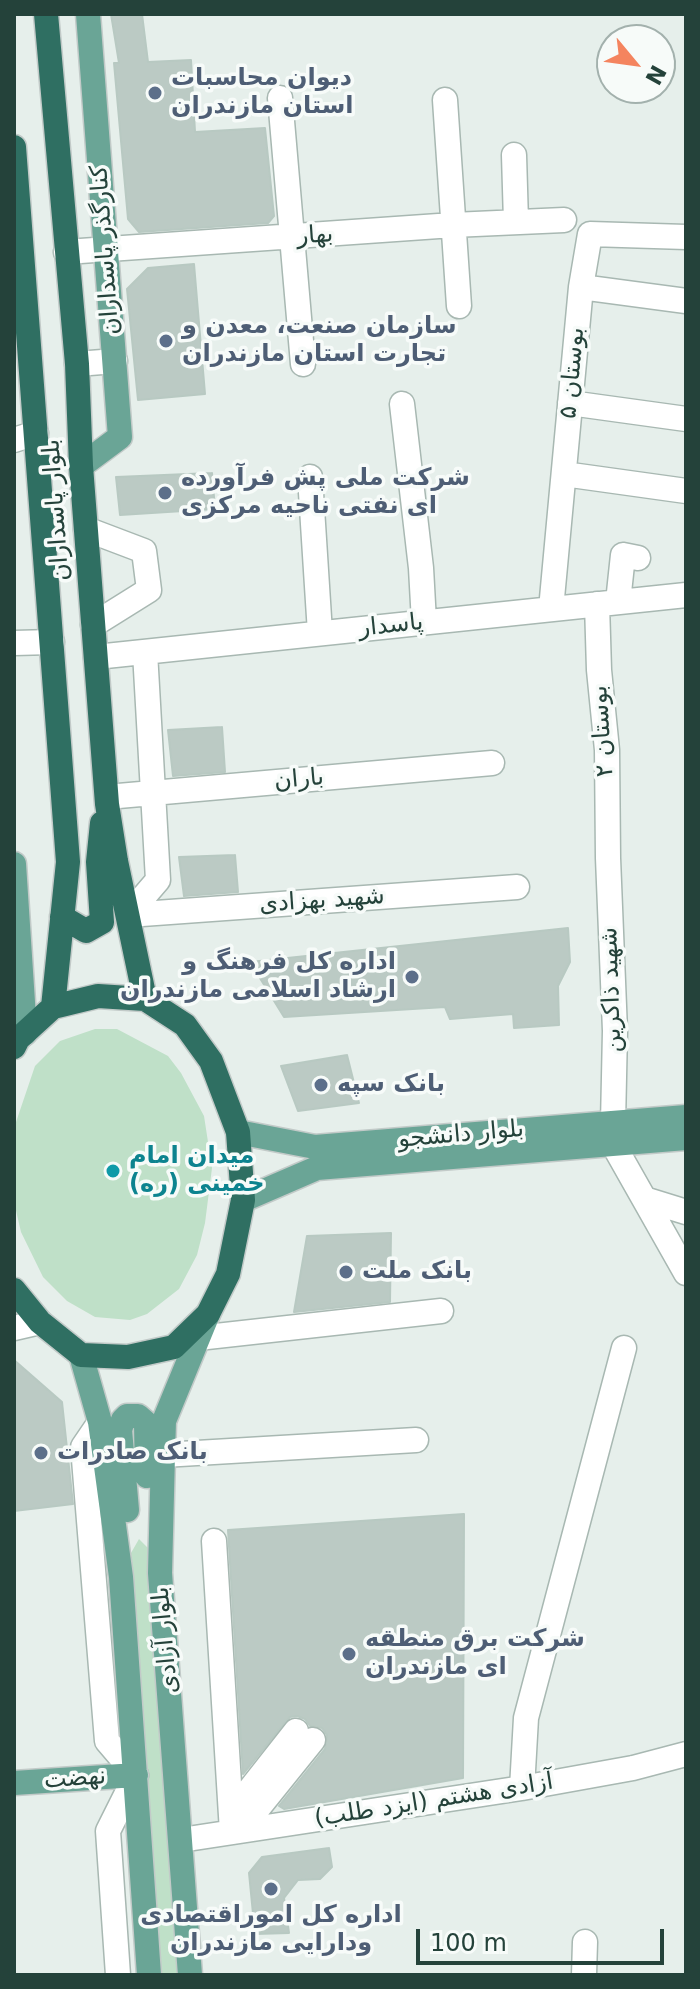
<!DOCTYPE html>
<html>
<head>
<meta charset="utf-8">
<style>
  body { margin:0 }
  #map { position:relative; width:700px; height:1989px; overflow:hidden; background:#e6efeb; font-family:"DejaVu Sans",sans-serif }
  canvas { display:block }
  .frame { position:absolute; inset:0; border:16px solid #24423a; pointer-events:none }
  .north { position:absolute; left:596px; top:24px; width:80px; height:80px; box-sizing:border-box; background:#f7fbf9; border:2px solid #a3b1ad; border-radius:50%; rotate:119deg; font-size:22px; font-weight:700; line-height:32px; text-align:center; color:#24423a }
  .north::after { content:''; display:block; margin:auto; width:28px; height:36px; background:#f4845f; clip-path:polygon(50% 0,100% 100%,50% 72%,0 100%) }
  .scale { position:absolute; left:416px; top:1929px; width:248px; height:36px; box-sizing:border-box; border:4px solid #24423a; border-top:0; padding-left:10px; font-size:24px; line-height:28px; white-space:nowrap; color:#24423a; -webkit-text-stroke:6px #f7fbf9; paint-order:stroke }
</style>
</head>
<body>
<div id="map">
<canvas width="700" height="1989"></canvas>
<div class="frame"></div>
<div class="north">N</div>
<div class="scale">100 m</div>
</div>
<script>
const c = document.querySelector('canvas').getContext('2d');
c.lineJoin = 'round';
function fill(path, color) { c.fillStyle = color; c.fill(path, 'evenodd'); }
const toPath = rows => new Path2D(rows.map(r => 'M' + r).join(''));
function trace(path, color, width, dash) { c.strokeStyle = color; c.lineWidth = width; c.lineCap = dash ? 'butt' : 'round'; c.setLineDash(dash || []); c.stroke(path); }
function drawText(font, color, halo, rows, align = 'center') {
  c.font = font + ' "DejaVu Sans","Noto Naskh Arabic",sans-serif'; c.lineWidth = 7; c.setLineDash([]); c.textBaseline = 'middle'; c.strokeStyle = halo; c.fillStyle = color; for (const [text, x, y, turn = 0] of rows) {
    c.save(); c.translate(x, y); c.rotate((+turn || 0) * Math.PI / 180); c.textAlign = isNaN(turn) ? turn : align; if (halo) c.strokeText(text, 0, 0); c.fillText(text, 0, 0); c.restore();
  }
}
fill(toPath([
  [95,1029,117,1029,168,1056,181,1073,204,1116,212,1168,205,1223,197,1255,179,1289,147,1314,130,1320,95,1317,67,1301,43,1277,21,1232,14,1202,14,1128,35,1066,60,1041],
  [139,1539,148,1548,153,1576,183,1975,161,1975,135,1669,131,1553]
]), '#bfe0c8');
const building = toPath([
  [111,14,142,14,148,62,191,60,195,132,265,128,274,216,268,223,139,232,128,219,114,63,119,63,111,14],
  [194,264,205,394,138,400,127,289,148,268,194,264],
  [212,473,215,509,120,515,116,477,212,473],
  [222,727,225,772,173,776,168,730,222,727],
  [235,855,238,892,184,896,179,857,235,855],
  [568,928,570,962,558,986,559,1025,514,1028,513,1014,450,1019,445,1007,284,1017,250,962,568,928],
  [347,1055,359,1103,298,1111,281,1066,347,1055],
  [391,1233,390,1302,294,1312,307,1236,391,1233],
  [14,1360,62,1402,73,1504,14,1511,14,1360],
  [464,1514,463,1778,284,1809,279,1806,325,1749,327,1735,322,1728,310,1726,305,1719,297,1716,290,1717,243,1774,228,1530,464,1514],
  [329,1848,332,1867,320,1879,298,1880,284,1898,289,1933,255,1934,249,1873,262,1857,329,1848]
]);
fill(building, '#bbcac4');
trace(building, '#b8c9c2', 2);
const minor = toPath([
  [280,98,303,364],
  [445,100,459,306],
  [514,155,516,222],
  [66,252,453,225,564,220],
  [581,287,686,301],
  [77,364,115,361],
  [570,403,686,419],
  [402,404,421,568,424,622],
  [14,440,36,433],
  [564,474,686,491],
  [310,477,320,633],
  [86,529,144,551,149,590,93,625],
  [618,602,623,555,638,558],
  [597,604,599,670,607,750,608,858,615,1031,613,1123],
  [551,609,581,287,590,234,686,237],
  [14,643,52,642],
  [96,657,686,595],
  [107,797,492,763],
  [128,915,517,887],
  [128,915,158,880,145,652],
  [613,1144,686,1273],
  [644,1199,686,1212],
  [14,1328,40,1322],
  [198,1338,441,1311],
  [100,1422,83,1447,107,1741,136,1775,108,1831,118,1975],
  [163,1455,416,1440],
  [214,1541,232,1832],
  [522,1788,526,1718,624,1348],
  [241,1818,244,1797,296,1731],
  [232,1832,241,1818,259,1807,313,1740],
  [181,1840,522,1788,633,1768,686,1754],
  [584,1975,585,1942]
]);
const major = toPath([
  [81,466,120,437,88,14],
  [14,864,25,1033],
  [238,1132,315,1147,686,1117],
  [243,1200,317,1168,686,1138],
  [81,1355,100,1422,121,1577,149,1975],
  [127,1510,120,1430,123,1420,127,1416,138,1416,146,1423,147,1476],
  [14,1783,136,1775],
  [190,1975,160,1573,163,1455,164,1421,208,1314]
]);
const highway = toPath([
  [46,14,77,364,81,466,107,804,116,861,145,999],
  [14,147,68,862,53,1007],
  [62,917,86,931,102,922,98,862,102,823],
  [14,1047,18,1039,53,1007,98,996,145,999,185,1025,211,1061,238,1132,243,1200,228,1274,208,1314,174,1347,128,1357,81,1355,40,1322,14,1290]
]);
trace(minor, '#a8b8b2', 27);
trace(major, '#c2cac8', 27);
trace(highway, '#c2cac8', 27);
trace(minor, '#fff', 24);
trace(major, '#6aa596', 24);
trace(highway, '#2f6f62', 24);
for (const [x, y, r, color] of [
  [155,93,8,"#5c6f8a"],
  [166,341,8,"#5c6f8a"],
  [165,493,8,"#5c6f8a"],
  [412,977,8,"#5c6f8a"],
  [321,1085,8,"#5c6f8a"],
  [113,1171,8,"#0f9aa8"],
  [346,1272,8,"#5c6f8a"],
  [41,1453,8,"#5c6f8a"],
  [349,1654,8,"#5c6f8a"],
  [271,1889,8,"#5c6f8a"]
]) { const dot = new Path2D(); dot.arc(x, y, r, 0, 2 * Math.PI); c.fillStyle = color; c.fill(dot); trace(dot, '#f7fbf9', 3); }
drawText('bold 24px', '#4e5e75', '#f7fbf9', [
  ["دیوان محاسبات",171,79],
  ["استان مازندران",171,107],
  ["سازمان صنعت، معدن و",182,327],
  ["تجارت استان مازندران",182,355],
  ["شرکت ملی پش فرآورده",181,479],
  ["ای نفتی ناحیه مرکزی",181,507],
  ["اداره کل فرهنگ و",396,963,"right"],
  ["ارشاد اسلامی مازندران",396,991,"right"],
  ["بانک سپه",337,1085],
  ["بانک ملت",362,1272],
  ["بانک صادرات",57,1453],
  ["شرکت برق منطقه",365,1640],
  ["ای مازندران",365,1668],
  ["اداره کل اموراقتصادی",271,1916,"center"],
  ["ودارایی مازندران",271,1944,"center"]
], 'left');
drawText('24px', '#24423a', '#f7fbf9', [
  ["بهار",315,236,-4],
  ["کنارگذر پاسداران",106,250,-94],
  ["بوستان ۵",573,373,-85],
  ["بلوار پاسداران",57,510,-94],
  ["پاسدار",391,626,-6],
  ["بوستان ۲",603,731,-94],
  ["باران",299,780,-5],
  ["شهید بهزادی",322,901,-4],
  ["شهید ذاکرین",612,990,-92],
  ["بلوار دانشجو",461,1135,-5],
  ["بلوار آزادی",166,1640,-95],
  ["نهضت",75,1779,-4],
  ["آزادی هشتم (ایزد طلب)",434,1801,-9]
]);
drawText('bold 24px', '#0d838f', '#f7fbf9', [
  ["میدان امام",129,1157],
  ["خمینی (ره)",129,1185]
], 'left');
</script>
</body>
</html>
